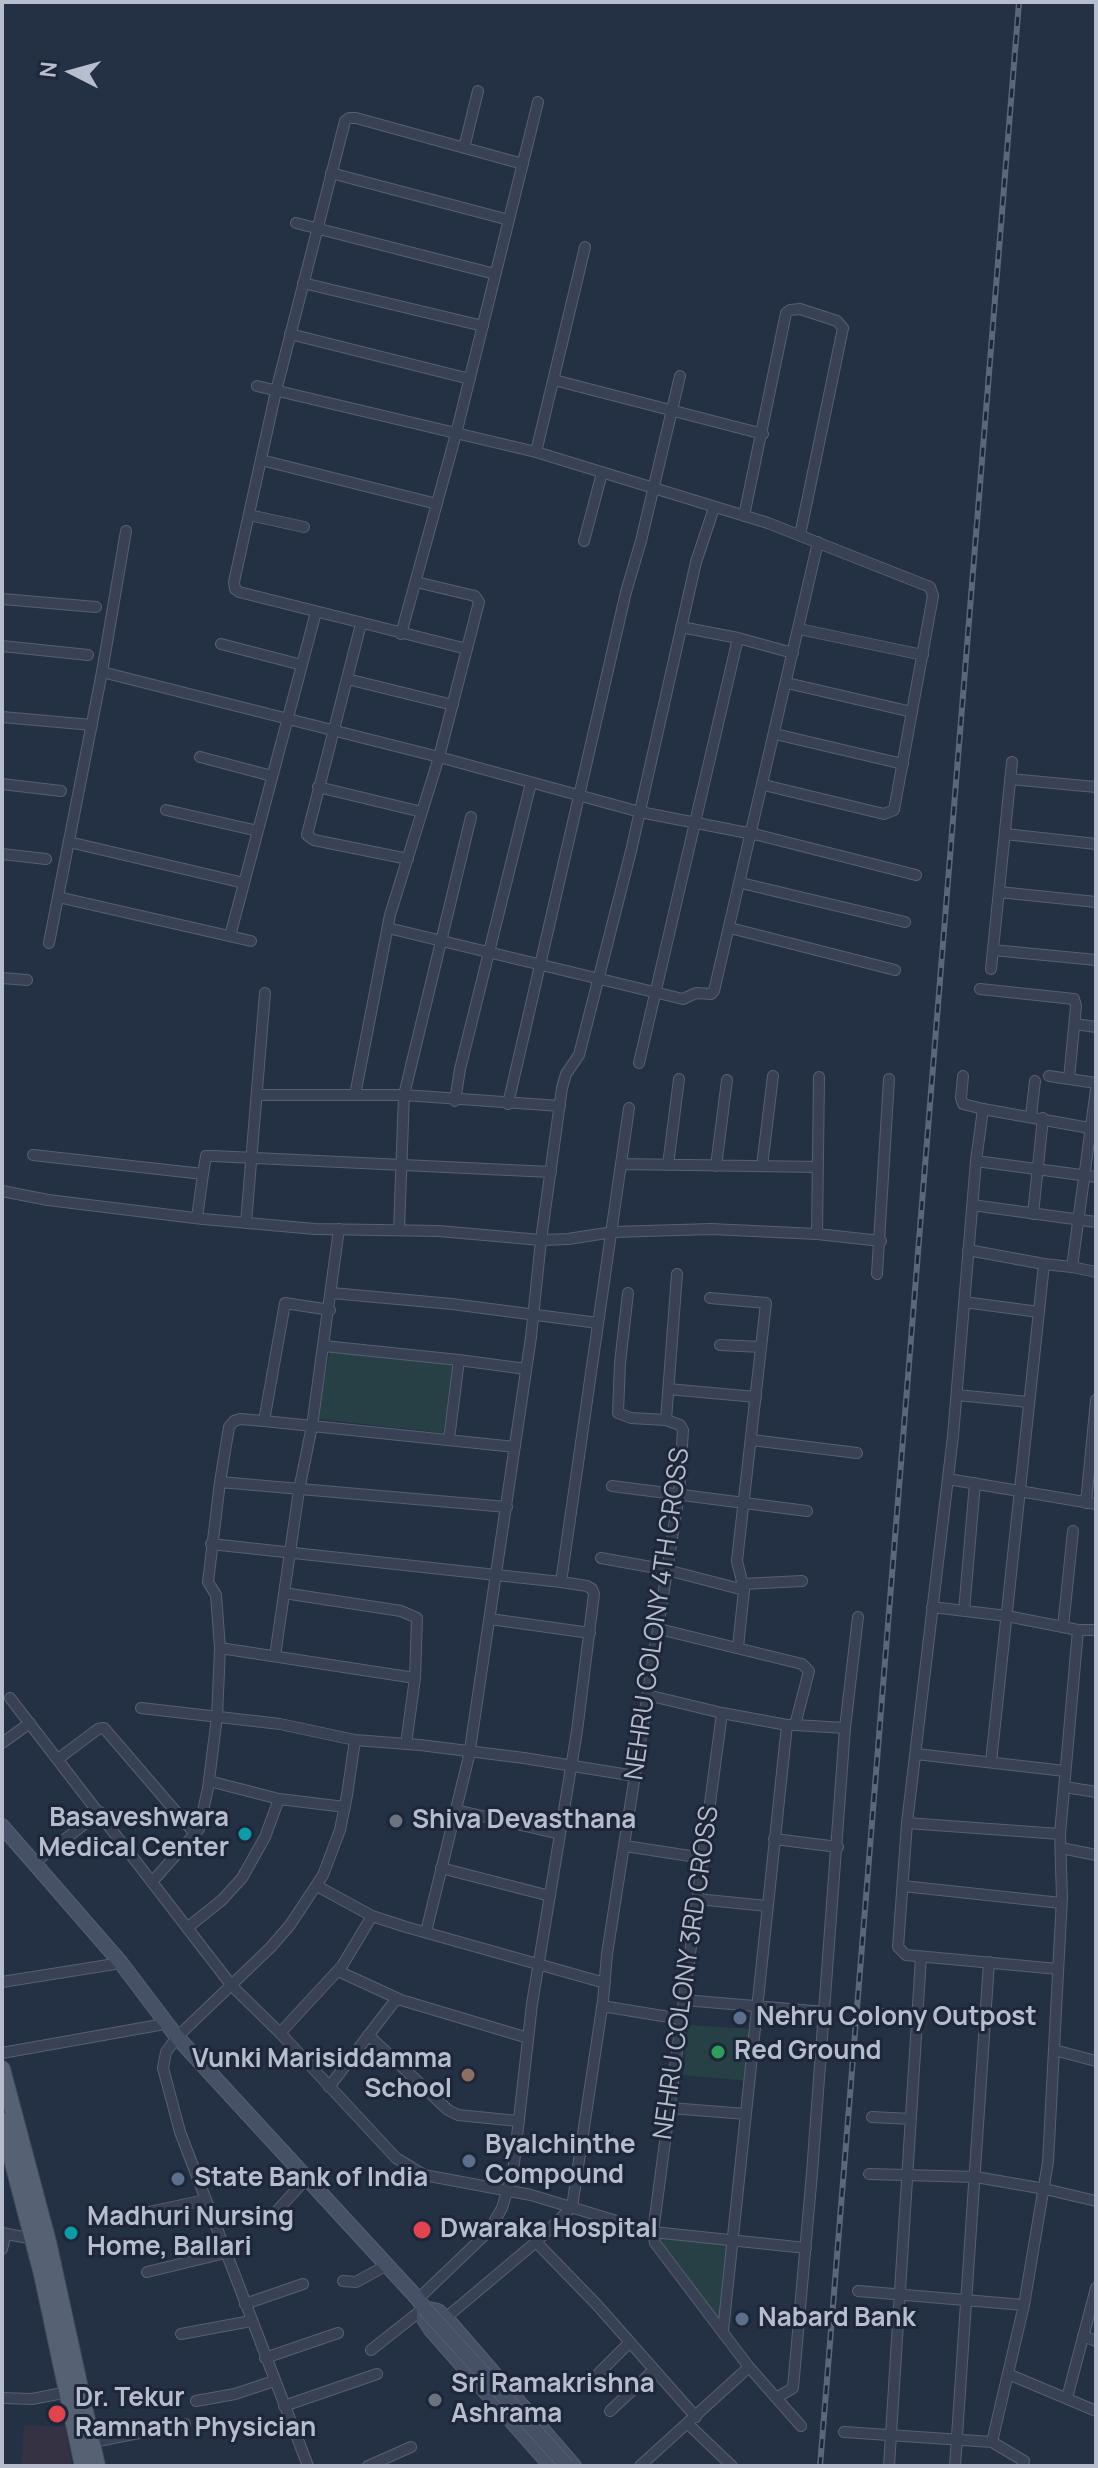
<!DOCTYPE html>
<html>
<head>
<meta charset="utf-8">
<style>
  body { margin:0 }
  #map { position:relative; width:1098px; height:2468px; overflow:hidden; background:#243044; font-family:Manrope,sans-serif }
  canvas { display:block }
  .frame { position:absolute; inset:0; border:4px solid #b6becd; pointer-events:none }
  .north { position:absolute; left:32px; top:32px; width:80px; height:80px; -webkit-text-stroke:6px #1d2739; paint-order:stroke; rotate:276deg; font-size:22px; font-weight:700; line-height:32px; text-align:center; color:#b6becd }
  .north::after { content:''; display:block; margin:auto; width:28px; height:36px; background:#b6becd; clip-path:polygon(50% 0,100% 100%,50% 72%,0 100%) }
</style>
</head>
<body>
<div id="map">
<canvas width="1098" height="2468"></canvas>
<div class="frame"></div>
<div class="north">N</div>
</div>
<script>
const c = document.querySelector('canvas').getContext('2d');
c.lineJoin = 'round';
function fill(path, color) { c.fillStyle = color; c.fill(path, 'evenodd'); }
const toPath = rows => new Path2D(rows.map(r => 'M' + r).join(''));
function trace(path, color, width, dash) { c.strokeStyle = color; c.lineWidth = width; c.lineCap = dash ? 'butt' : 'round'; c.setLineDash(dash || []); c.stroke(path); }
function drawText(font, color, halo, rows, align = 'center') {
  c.font = font + ' Manrope,sans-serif'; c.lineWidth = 6; c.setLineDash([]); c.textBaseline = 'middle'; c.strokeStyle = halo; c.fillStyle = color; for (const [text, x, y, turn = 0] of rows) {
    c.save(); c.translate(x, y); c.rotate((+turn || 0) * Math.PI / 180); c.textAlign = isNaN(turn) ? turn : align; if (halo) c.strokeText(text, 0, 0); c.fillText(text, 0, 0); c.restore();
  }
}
fill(toPath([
  [24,2425,65,2427,72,2466,21,2466]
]), '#353244');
fill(toPath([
  [330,1347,453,1363,443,1433,318,1419],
  [688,2025,752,2029,749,2081,683,2075],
  [657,2235,732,2241,721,2326,657,2243]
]), '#264045');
const street = toPath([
  [464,148,478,91],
  [331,173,509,220],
  [296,223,495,274],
  [303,283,483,326],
  [290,334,470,379],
  [554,380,763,434],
  [257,386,536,452,768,523,930,587,933,596,894,810,884,814,764,785],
  [536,452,585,247],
  [261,460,437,504],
  [249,515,304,527],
  [744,516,786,313,790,310,800,309,837,321,843,328,800,535],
  [584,541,602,473],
  [2,599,96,607],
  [361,624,307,835,314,840,408,859],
  [681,627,738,638],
  [799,629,923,655],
  [401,634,456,434,538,102],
  [221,644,302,665],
  [2,646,88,655],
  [467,649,239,592,235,589,234,582,276,391,345,121,349,118,356,118,523,164],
  [102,672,439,757,640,812,758,835,916,875],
  [347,679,453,705],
  [787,683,912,712],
  [2,717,92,725],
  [775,734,903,764],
  [200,757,272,776],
  [1010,779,1096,787],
  [2,784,61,791],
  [318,787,422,812],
  [166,810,258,831],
  [1005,834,1096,844],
  [69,842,244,883],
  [2,854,46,859],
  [741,883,905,922],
  [999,892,1096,902],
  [58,897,251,941],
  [388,928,683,999,696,993,711,994,714,991,818,542],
  [730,928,895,970],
  [230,936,316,612],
  [49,943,102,672,126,531],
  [993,950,1096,960],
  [991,969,1012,762],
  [2,978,27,980],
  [980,989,1074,999,1076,1006,1069,1079],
  [1075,1024,1096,1027],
  [639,1063,738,638,793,653],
  [963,1076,961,1098,963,1104,983,1109,976,1161,953,1436,907,1823,898,1947,906,1955,1058,1969],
  [1049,1076,1096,1083],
  [257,1095,404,1095,560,1106],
  [355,1095,390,915,439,757,479,602,475,596,416,582],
  [455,1101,460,1069,531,783],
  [508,1104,626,592,641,541,680,376],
  [983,1109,1095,1129],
  [1031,1116,1035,1081],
  [33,1155,203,1174,206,1156,213,1156,551,1172],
  [976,1161,1096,1177],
  [622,1164,818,1167],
  [668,1165,679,1079],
  [716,1166,727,1080],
  [762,1166,773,1076],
  [2,1191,48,1200,203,1219,315,1229,439,1231,541,1240,568,1239,613,1232,711,1229,817,1234,881,1241],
  [972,1205,1096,1222],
  [1033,1214,1043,1118],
  [197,1218,203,1174],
  [246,1223,265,993],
  [399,1230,404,1095,471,817],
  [817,1234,819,1077],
  [968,1250,1044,1264],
  [1072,1267,1096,1272],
  [877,1274,889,1079],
  [332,1293,452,1304,598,1323],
  [628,1293,620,1363,618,1413,631,1418,666,1420],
  [710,1298,766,1303,737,1561,744,1590,738,1647],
  [964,1302,1039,1312],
  [720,1345,761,1347],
  [324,1346,459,1360,449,1439],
  [459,1360,526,1369],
  [668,1389,756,1397],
  [957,1395,1028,1402],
  [264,1421,515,1447],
  [752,1440,857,1453],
  [948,1479,1096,1504],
  [220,1482,229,1427,234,1421,240,1419,264,1421,285,1303,330,1310],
  [612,1486,807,1511],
  [1086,1503,1096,1400],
  [211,1544,561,1582,587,1586,592,1589,594,1594,577,1731,532,2004,513,2172,502,2208,489,2231,418,2299],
  [601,1558,667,1570,744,1590],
  [561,1582,629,1108],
  [742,1584,802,1581],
  [284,1593,401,1611,417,1618,415,1678,406,1744],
  [932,1607,1007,1616,1078,1630,1060,1834,1062,1898,1048,2162,1024,2305,992,2442,1024,2461,1022,2466],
  [964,1611,975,1483],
  [490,1619,590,1633],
  [1063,1627,1073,1531],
  [659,1629,802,1664,809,1671,795,1725,787,1725,723,2331],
  [1078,1630,1096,1630],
  [220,1648,415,1678],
  [275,1656,299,1490,312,1426,339,1229],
  [647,1695,722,1713,787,1725],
  [10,1698,232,1986,280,2033,396,2158,424,2175,531,2195,653,2232,655,2243,749,2367,801,2426],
  [141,1708,280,1724,355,1740,420,1745,524,1758,635,1776],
  [722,1713,653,2232,806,2248],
  [795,1725,845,1728],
  [2,1743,30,1723],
  [916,1754,1065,1771],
  [58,1759,98,1729,104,1728,195,1834],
  [991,1762,1044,1264,1072,1267,1096,1089],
  [209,1781,279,1799,345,1807],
  [1065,1787,1096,1792],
  [456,1810,560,1834],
  [907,1823,1060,1834],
  [774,1839,838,1847],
  [625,1846,703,1858],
  [1061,1848,1096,1855],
  [34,1863,100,1812],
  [441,1868,550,1896],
  [152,1882,199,1829,208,1788,217,1717,220,1648,216,1595,208,1582,220,1482,507,1507],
  [317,1886,372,1916,406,1927,605,1983],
  [903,1886,1061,1903],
  [697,1899,767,1906],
  [187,1928,222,1900,242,1878,265,1837,279,1799],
  [426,1932,469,1756,531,1337,541,1240,562,1088,566,1074,579,1055,631,851,696,562,714,508],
  [338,1971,401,2000,528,2038],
  [2,1982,121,1963],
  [684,2000,825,2012],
  [602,2006,681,2019],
  [879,2014,918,2018],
  [280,2033,342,1966,372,1916],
  [368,2035,448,2110,458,2115,518,2121],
  [1054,2050,1096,2061],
  [2,2053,159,2025,164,2020],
  [329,2087,397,1998],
  [670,2108,746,2114],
  [872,2117,911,2119],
  [869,2174,976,2177,1045,2189,1096,2201],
  [135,2215,205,2200],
  [272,2216,308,2177],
  [2,2233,33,2239],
  [536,2242,598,2306,696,2417],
  [2,2249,6,2234],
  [147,2272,225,2253],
  [343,2281,356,2282,387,2265],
  [858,2291,1024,2305],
  [245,2304,303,2284],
  [442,2321,536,2242,572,2207,603,2001,607,1954,679,1494,683,1430,680,1425,666,1420,677,1274],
  [181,2334,251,2321],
  [1083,2336,1096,2341],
  [371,2350,424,2308],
  [265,2358,338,2333],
  [1008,2374,1096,2411],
  [593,2379,630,2342],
  [2,2398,32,2399,68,2392],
  [776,2398,793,2388,812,2173,845,1728,858,1617],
  [1067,2398,1096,2288],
  [196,2401,235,2394,274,2381],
  [284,2406,377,2374],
  [610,2411,654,2370],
  [688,2424,732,2466],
  [844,2432,992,2442],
  [93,2442,185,2424],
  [308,2466,180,2132,163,2068,166,2052,177,2037,270,1948,290,1925,323,1875,340,1830,347,1795,355,1740],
  [368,2466,411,2447],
  [640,2466,749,2367],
  [889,2466,921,1957],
  [955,2466,989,1962]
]);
const secondary = toPath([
  [2,1826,121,1963,177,2037,418,2299,424,2308,424,2319,431,2330,551,2466],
  [424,2308,438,2311,446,2318,574,2466]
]);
const primary = toPath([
  [2,2069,48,2242,97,2466],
  [2,2121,42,2274,83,2466]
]);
trace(street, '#576071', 12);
trace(secondary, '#576071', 16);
trace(primary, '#434b5d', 18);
trace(street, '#394254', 10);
trace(secondary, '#465167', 14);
trace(primary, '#576174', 16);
const rail = toPath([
  [820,2466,1019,2]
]);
trace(rail, '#5b667b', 6);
trace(rail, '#1d2739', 3, [9]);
const secondaryBridge = toPath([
  [424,2308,567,2466]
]);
trace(secondaryBridge, '#576071', 16, []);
trace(secondaryBridge, '#465167', 14);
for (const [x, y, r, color] of [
  [396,1821,8,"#6b7280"],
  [245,1834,8,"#0f9aa8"],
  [740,2018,8,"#5c6f8a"],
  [718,2052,8,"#2e9e5b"],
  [468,2075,8,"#8d6e63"],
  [469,2161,8,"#5c6f8a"],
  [178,2179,8,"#5c6f8a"],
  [422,2230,10,"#e0444e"],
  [71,2233,8,"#0f9aa8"],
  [742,2319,8,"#5c6f8a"],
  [435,2400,8,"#6b7280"],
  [57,2414,10,"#e0444e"]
]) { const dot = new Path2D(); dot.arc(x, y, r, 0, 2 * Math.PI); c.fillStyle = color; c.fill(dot); trace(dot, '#1d2739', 3); }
drawText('26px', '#b6becd', '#1d2739', [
  ["NEHRU COLONY 4TH CROSS",658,1614,-82],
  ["NEHRU COLONY 3RD CROSS",687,1973,-82]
]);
drawText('bold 26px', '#b6becd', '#1d2739', [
  ["Basaveshwara",229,1819,"right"],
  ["Medical Center",229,1849,"right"],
  ["Shiva Devasthana",412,1821],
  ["Nehru Colony Outpost",756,2018],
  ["Red Ground",734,2052],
  ["Vunki Marisiddamma",452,2060,"right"],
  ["School",452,2090,"right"],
  ["Byalchinthe",485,2146],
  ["Compound",485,2176],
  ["State Bank of India",194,2179],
  ["Madhuri Nursing",87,2218],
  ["Home, Ballari",87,2248],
  ["Dwaraka Hospital",440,2230],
  ["Nabard Bank",758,2319],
  ["Sri Ramakrishna",451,2385],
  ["Ashrama",451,2415],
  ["Dr. Tekur",75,2399],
  ["Ramnath Physician",75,2429]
], 'left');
</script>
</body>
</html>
